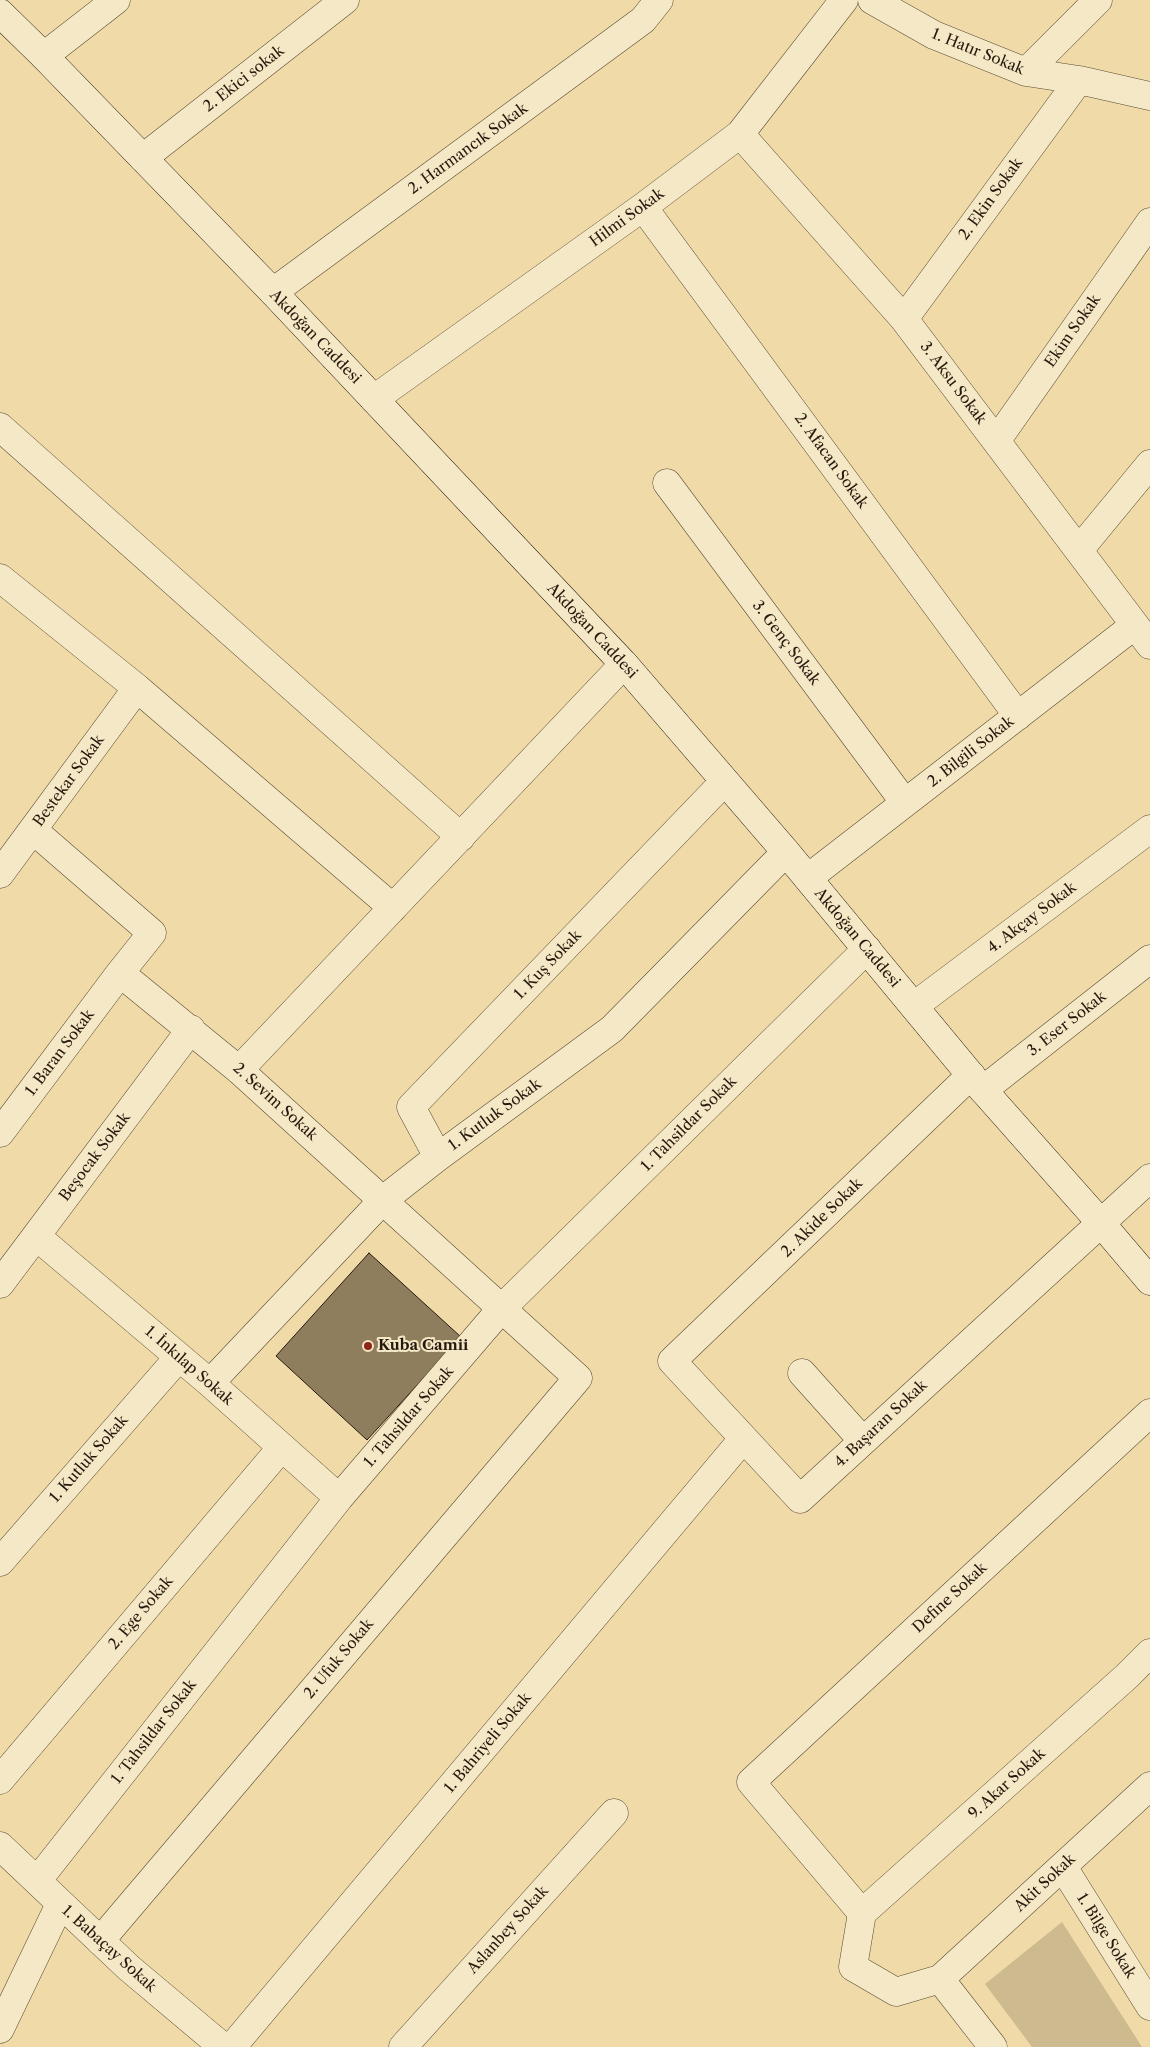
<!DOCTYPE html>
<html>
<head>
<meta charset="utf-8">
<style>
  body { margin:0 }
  canvas { display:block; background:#f0dba8 }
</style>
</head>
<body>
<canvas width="1150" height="2047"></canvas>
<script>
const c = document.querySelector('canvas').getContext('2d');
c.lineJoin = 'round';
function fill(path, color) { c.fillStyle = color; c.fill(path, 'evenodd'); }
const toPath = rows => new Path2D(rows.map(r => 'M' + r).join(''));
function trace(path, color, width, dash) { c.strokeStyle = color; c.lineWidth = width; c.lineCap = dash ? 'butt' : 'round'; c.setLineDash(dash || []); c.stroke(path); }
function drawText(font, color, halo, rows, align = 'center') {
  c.font = font + ' "Libre Caslon Text",serif'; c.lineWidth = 4; c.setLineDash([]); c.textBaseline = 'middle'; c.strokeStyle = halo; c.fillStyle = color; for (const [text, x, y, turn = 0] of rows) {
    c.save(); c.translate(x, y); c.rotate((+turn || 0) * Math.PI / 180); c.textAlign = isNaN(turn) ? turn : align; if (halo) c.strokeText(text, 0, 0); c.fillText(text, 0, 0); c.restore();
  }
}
fill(toPath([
  [1062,1922,1142,2047,1032,2047,985,1984]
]), '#cdba8e');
const building = toPath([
  [369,1253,461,1337,367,1440,276,1356,369,1253]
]);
fill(building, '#8f7e5e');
trace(building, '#25190e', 1);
const street = toPath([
  [872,0,934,35,1026,72,1079,80,1150,96],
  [44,56,116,0],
  [1026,72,1098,0],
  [740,134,904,319,1150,645],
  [143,158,345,0],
  [643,207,1018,716],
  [273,292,643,20,659,0],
  [904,319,1079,80],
  [374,399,643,207,740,134,844,0],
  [0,427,461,837],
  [997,440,1150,222],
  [667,483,905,803],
  [1079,550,1150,464],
  [0,578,137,688,393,908],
  [33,830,152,933,120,973,239,1070,578,1378,100,1941],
  [0,874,137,688],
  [808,878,1135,625],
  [914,1006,1150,829],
  [239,1070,624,664],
  [971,1075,672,1361,800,1499,1150,1178],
  [983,1090,1150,959],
  [0,1133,120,973],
  [438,1157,411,1107,724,782],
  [36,1236,210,1383,339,1498],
  [0,1284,191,1029],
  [802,1373,863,1441],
  [210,1383,383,1200,438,1157,612,1029,786,852],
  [0,1562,179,1357],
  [0,1780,282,1447],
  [0,1846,129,1968,223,2047],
  [1063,1867,1150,2006],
  [37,1881,339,1498,502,1308,867,949],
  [862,1913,751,1782,1150,1413],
  [862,1913,853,1967,896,1992,940,1979,1150,1786],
  [862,1913,1127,1676,1150,1653],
  [940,1979,993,2047],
  [0,2029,60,1904],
  [232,2047,743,1439],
  [403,2047,614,1813]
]);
const secondary = toPath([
  [0,13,44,56,273,292,624,664,786,852,983,1090,1100,1222,1150,1281]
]);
trace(street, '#584a34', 29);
trace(secondary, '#25190e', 29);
trace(street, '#f5e8c6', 28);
trace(secondary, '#f5e8c6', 28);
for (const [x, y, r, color] of [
  [368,1346,5,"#8f2418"]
]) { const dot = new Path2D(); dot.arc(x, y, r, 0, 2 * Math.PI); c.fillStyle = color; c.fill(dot); trace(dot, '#f5e8c6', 2); }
drawText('15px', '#25190e', '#f5e8c6', [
  ["1. Hatır Sokak",978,52,22],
  ["2. Ekici sokak",244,79,-38],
  ["2. Harmancık Sokak",468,149,-36],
  ["2. Ekin Sokak",991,199,-54],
  ["Hilmi Sokak",627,218,-36],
  ["Ekim Sokak",1073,331,-55],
  ["Akdoğan Caddesi",315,337,46],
  ["3. Aksu Sokak",953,383,53],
  ["2. Afacan Sokak",831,461,54],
  ["Akdoğan Caddesi",592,631,47],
  ["3. Genç Sokak",786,643,53],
  ["2. Bilgili Sokak",971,752,-38],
  ["Bestekar Sokak",69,781,-54],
  ["4. Akçay Sokak",1032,918,-37],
  ["Akdoğan Caddesi",857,938,50],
  ["1. Kuş Sokak",548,965,-46],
  ["3. Eser Sokak",1067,1024,-38],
  ["1. Baran Sokak",60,1053,-53],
  ["2. Sevim Sokak",275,1102,42],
  ["1. Kutluk Sokak",495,1115,-36],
  ["1. Tahsildar Sokak",689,1124,-45],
  ["Beşocak Sokak",95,1157,-53],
  ["2. Akide Sokak",822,1218,-44],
  ["1. İnkılap Sokak",189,1366,41],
  ["1. Tahsildar Sokak",409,1417,-49],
  ["4. Başaran Sokak",881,1424,-43],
  ["1. Kutluk Sokak",89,1459,-49],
  ["Define Sokak",950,1598,-43],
  ["2. Ege Sokak",141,1613,-50],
  ["2. Ufuk Sokak",339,1659,-50],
  ["1. Tahsildar Sokak",154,1732,-52],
  ["1. Bahriyeli Sokak",488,1743,-50],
  ["9. Akar Sokak",1007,1784,-42],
  ["Akit Sokak",1045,1883,-43],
  ["Aslanbey Sokak",508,1930,-48],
  ["1. Bilge Sokak",1106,1936,58],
  ["1. Babaçay Sokak",109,1949,42]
]);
drawText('bold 15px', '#25190e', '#f5e8c6', [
  ["Kuba Camii",378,1346]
], 'left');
</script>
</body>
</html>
